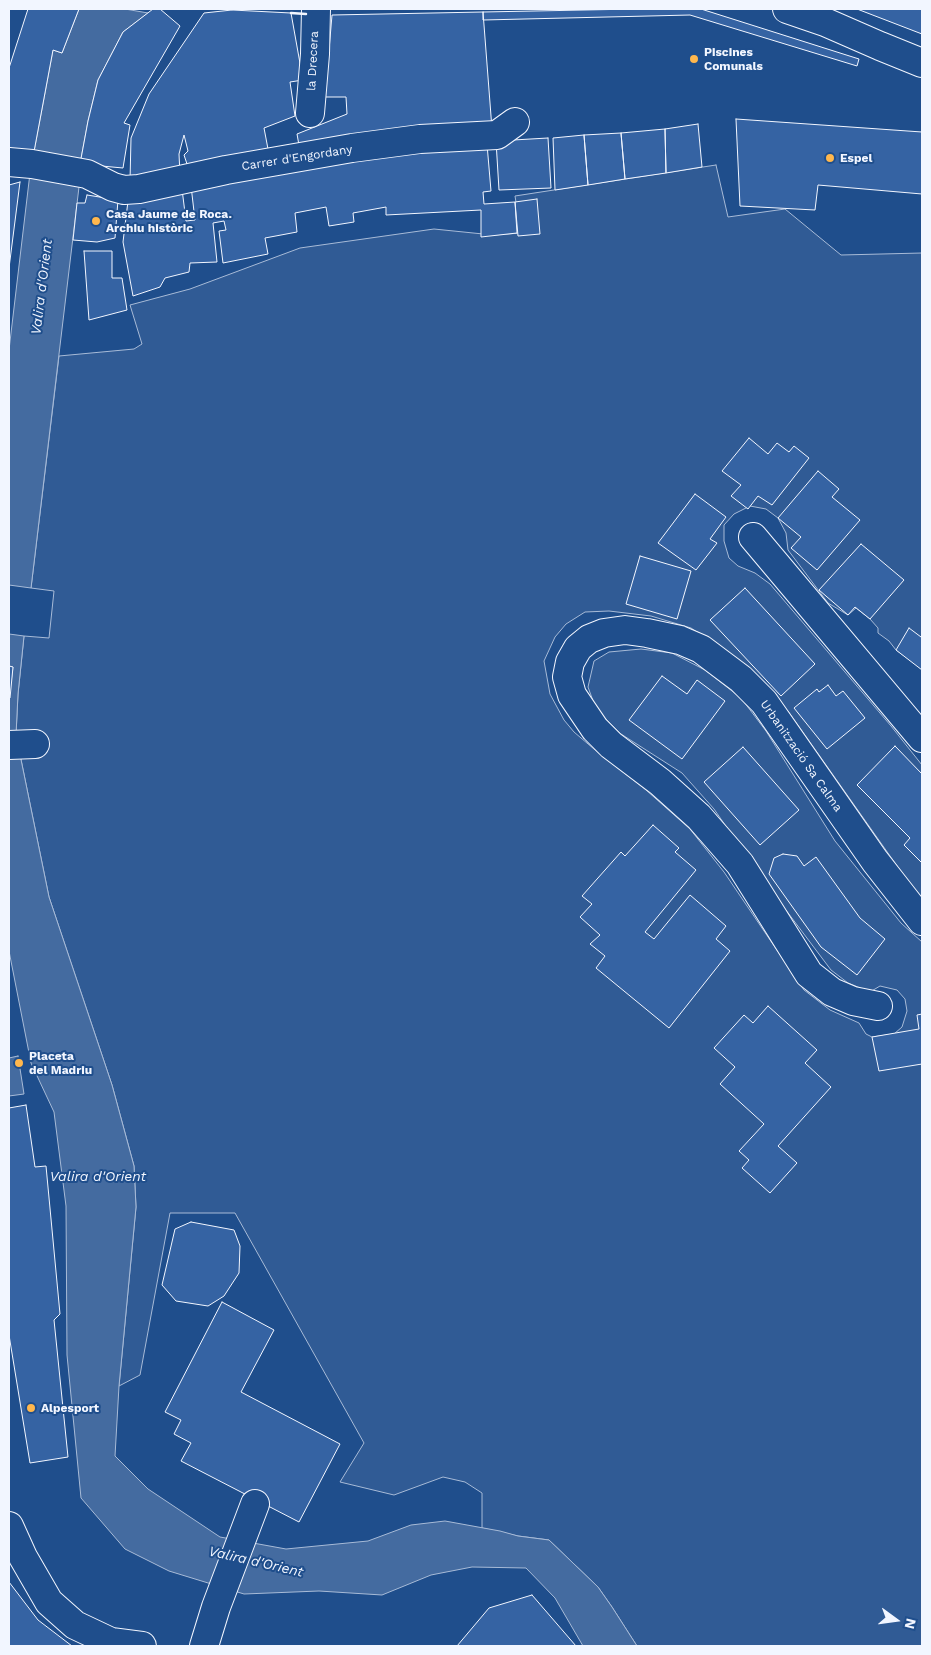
<!DOCTYPE html>
<html>
<head>
<meta charset="utf-8">
<style>
  body { margin:0 }
  #map { position:relative; width:931px; height:1655px; overflow:hidden; background:#1f4e8c; font-family:"Work Sans",sans-serif }
  canvas { display:block }
  .frame { position:absolute; inset:0; border:10px solid #f2f6ff; pointer-events:none }
  .north { position:absolute; left:871px; top:1595px; width:50px; height:50px; -webkit-text-stroke:4px #1f4e8c; paint-order:stroke; rotate:104deg; font-size:14px; font-weight:700; line-height:20px; text-align:center; color:#f2f6ff }
  .north::after { content:''; display:block; margin:auto; width:18px; height:22px; background:#f2f6ff; clip-path:polygon(50% 0,100% 100%,50% 72%,0 100%) }
</style>
</head>
<body>
<div id="map">
<canvas width="931" height="1655"></canvas>
<div class="frame"></div>
<div class="north">N</div>
</div>
<script>
const c = document.querySelector('canvas').getContext('2d');
c.lineJoin = 'round';
function fill(path, color) { c.fillStyle = color; c.fill(path, 'evenodd'); }
const toPath = rows => new Path2D(rows.map(r => 'M' + r).join(''));
function trace(path, color, width, dash) { c.strokeStyle = color; c.lineWidth = width; c.lineCap = dash ? 'butt' : 'round'; c.setLineDash(dash || []); c.stroke(path); }
function drawText(font, color, halo, rows, align = 'center') {
  c.font = font + ' "Work Sans",sans-serif'; c.lineWidth = 4; c.setLineDash([]); c.textBaseline = 'middle'; c.strokeStyle = halo; c.fillStyle = color; for (const [text, x, y, turn = 0] of rows) {
    c.save(); c.translate(x, y); c.rotate((+turn || 0) * Math.PI / 180); c.textAlign = isNaN(turn) ? turn : align; if (halo) c.strokeText(text, 0, 0); c.fillText(text, 0, 0); c.restore();
  }
}
const green = toPath([
  [716,165,728,217,785,209,841,255,922,253,922,669,896,650,889,641,878,633,878,628,870,619,856,608,848,615,828,603,788,550,786,533,778,518,766,509,750,506,734,514,724,525,724,541,729,558,738,566,755,573,770,584,891,726,922,765,922,898,914,890,788,711,735,657,691,628,651,616,609,611,585,612,566,624,555,637,544,661,550,694,564,720,574,732,601,755,646,790,690,829,724,872,804,990,830,1010,859,1023,866,1034,872,1037,894,1034,902,1027,907,1011,905,999,897,990,880,986,870,992,848,983,831,970,761,877,714,809,682,773,621,734,596,709,588,687,594,661,609,652,641,649,672,653,705,670,741,698,766,731,835,841,901,923,922,942,922,1646,637,1646,612,1607,598,1587,549,1540,518,1536,482,1528,482,1493,465,1482,443,1477,394,1495,340,1482,364,1443,235,1213,170,1213,140,1375,119,1386,136,1207,134,1166,112,1085,49,897,16,735,18,694,24,636,49,638,54,591,31,588,59,356,134,349,142,344,130,305,190,289,300,248,434,229,493,235,521,233,515,196,716,165]
]);
fill(green, '#305b95');
trace(green, '#a8bbd7', 1);
const water = toPath([
  [79,9,125,9,148,13,123,32,98,80,88,121,80,164,79,187,31,588,9,585,9,350,30,173,53,50,62,53,79,9],
  [9,634,24,636,18,694,16,735,49,897,112,1085,134,1166,136,1207,119,1386,115,1456,148,1489,220,1537,286,1549,368,1541,411,1525,445,1521,500,1531,518,1536,549,1540,598,1587,612,1607,637,1646,583,1646,555,1598,526,1568,472,1567,431,1575,382,1595,319,1591,244,1594,169,1571,125,1549,81,1498,67,1355,66,1206,54,1112,31,1063,9,951,9,698,13,667,9,666,9,634],
  [18,1056,24,1094,9,1096,9,1058,18,1056]
]);
fill(water, '#446ba0');
trace(water, '#a8bbd7', 1);
const building = toPath([
  [28,9,79,9,62,53,53,50,33,157,9,154,9,68,28,9],
  [153,9,160,9,180,26,124,123,130,125,123,168,80,164,88,121,98,80,123,32,153,9],
  [636,9,701,9,859,59,857,66,690,15,483,20,483,12,636,9],
  [857,9,922,9,922,34,857,9],
  [232,10,291,13,303,80,290,82,295,116,264,128,268,149,190,173,184,155,188,151,184,135,179,154,180,175,130,181,131,138,149,94,204,13,232,10],
  [483,12,492,129,300,151,297,134,347,114,346,97,325,97,332,15,483,12],
  [736,119,922,132,922,194,818,185,815,210,740,206,736,119],
  [698,124,702,167,666,173,665,129,698,124],
  [665,129,666,173,625,179,621,133,665,129],
  [621,133,625,179,588,185,584,135,621,133],
  [584,135,588,185,555,190,553,138,584,135],
  [548,138,551,188,499,190,496,141,548,138],
  [487,144,491,191,483,192,484,204,515,202,517,233,481,237,481,210,386,215,386,207,353,213,354,222,329,226,326,207,295,213,297,232,265,238,268,254,223,263,219,231,226,230,224,221,213,223,217,262,190,263,189,272,165,278,160,287,133,296,123,242,128,201,182,189,186,221,195,220,191,186,376,153,487,144],
  [20,182,9,268,9,185,20,182],
  [87,195,118,200,115,238,97,242,73,240,77,203,85,203,87,195],
  [537,199,540,234,518,236,515,202,537,199],
  [84,251,112,251,112,278,122,278,127,310,89,320,84,251],
  [749,438,768,454,777,443,789,452,794,446,809,458,772,505,758,496,748,509,731,496,741,485,722,471,749,438],
  [818,471,839,489,832,497,860,520,817,570,791,548,801,537,778,518,818,471],
  [695,494,726,517,710,539,717,543,696,570,658,543,695,494],
  [861,544,904,580,870,619,855,607,848,615,819,590,861,544],
  [640,556,691,571,677,619,626,604,640,556],
  [745,588,815,664,781,696,710,620,745,588],
  [909,628,921,637,922,635,922,670,896,650,909,628],
  [9,666,13,667,10,698,9,698,9,666],
  [662,676,687,694,697,680,725,701,682,759,629,720,662,676],
  [828,685,836,696,843,691,865,718,827,749,794,708,817,689,819,692,828,685],
  [895,746,922,774,922,863,904,845,910,838,857,785,895,746],
  [743,747,799,810,760,845,704,782,743,747],
  [653,825,679,848,675,852,696,870,645,932,654,939,690,895,726,926,716,939,730,951,669,1028,596,968,605,956,590,944,600,935,580,917,592,904,582,896,621,852,625,856,653,825],
  [783,854,797,856,804,866,816,857,860,918,885,939,857,975,821,947,769,874,774,858,783,854],
  [768,1006,817,1050,805,1063,831,1087,778,1146,797,1163,770,1193,742,1168,749,1160,739,1151,764,1124,720,1084,735,1067,714,1048,744,1015,753,1023,768,1006],
  [922,1014,922,1064,879,1071,872,1037,919,1029,917,1015,922,1014],
  [26,1105,35,1167,46,1166,60,1314,54,1320,68,1457,30,1463,9,1335,9,1108,26,1105],
  [191,1222,234,1230,240,1246,239,1273,224,1296,208,1306,176,1301,162,1285,175,1229,191,1222],
  [222,1302,274,1330,241,1392,340,1444,299,1522,181,1461,191,1443,174,1434,181,1420,165,1412,222,1302],
  [9,1582,38,1620,72,1646,9,1646,9,1582],
  [532,1595,576,1646,457,1646,489,1608,532,1595]
]);
fill(building, '#3563a3');
trace(building, '#f2f6ff', 1);
const minor = toPath([
  [310,113,315,54,316,9],
  [9,162,32,164,87,174,113,187,124,190,139,189,226,170,352,148,420,139,497,135,515,122],
  [753,537,922,738],
  [9,745,35,744],
  [878,1006,853,1001,832,992,809,974,740,864,699,817,660,782,611,745,595,729,572,695,567,677,570,662,578,648,589,639,604,633,625,630,647,633,680,640,701,649,741,679,764,702,875,861,922,921],
  [204,1646,216,1607,255,1504]
]);
const major = toPath([
  [787,9,825,22,880,46,922,63],
  [9,1526,23,1557,49,1602,75,1625,111,1642,142,1646]
]);
trace(minor, '#f2f6ff', 30);
trace(major, '#f2f6ff', 30);
trace(minor, '#1f4e8c', 28);
trace(major, '#1f4e8c', 28);
trace(toPath([
  [291,13,306,14]
]), '#f2f6ff', 2.5);
for (const [x, y, r, color] of [
  [694,59,5,"#ffb74d"],
  [830,158,5,"#ffb74d"],
  [96,221,5,"#ffb74d"],
  [19,1063,5,"#ffb74d"],
  [31,1408,5,"#ffb74d"]
]) { const dot = new Path2D(); dot.arc(x, y, r, 0, 2 * Math.PI); c.fillStyle = color; c.fill(dot); trace(dot, '#1f4e8c', 2); }
drawText('bold 12px', '#f2f6ff', '#1f4e8c', [
  ["Piscines",704,52],
  ["Comunals",704,66],
  ["Espel",840,158],
  ["Casa Jaume de Roca.",106,214],
  ["Archiu històric",106,228],
  ["Placeta",29,1056],
  ["del Madriu",29,1070],
  ["Alpesport",41,1408]
], 'left');
drawText('12px', '#f2f6ff', '#1f4e8c', [
  ["la Drecera",313,61,-87],
  ["Carrer d'Engordany",297,158,-9],
  ["Urbanització Sa Calma",801,756,55]
]);
drawText('italic 14px', '#f2f6ff', '#1f4e8c', [
  ["Valira d'Orient",42,287,-83],
  ["Valira d'Orient",98,1177],
  ["Valira d'Orient",256,1562,13]
]);
</script>
</body>
</html>
